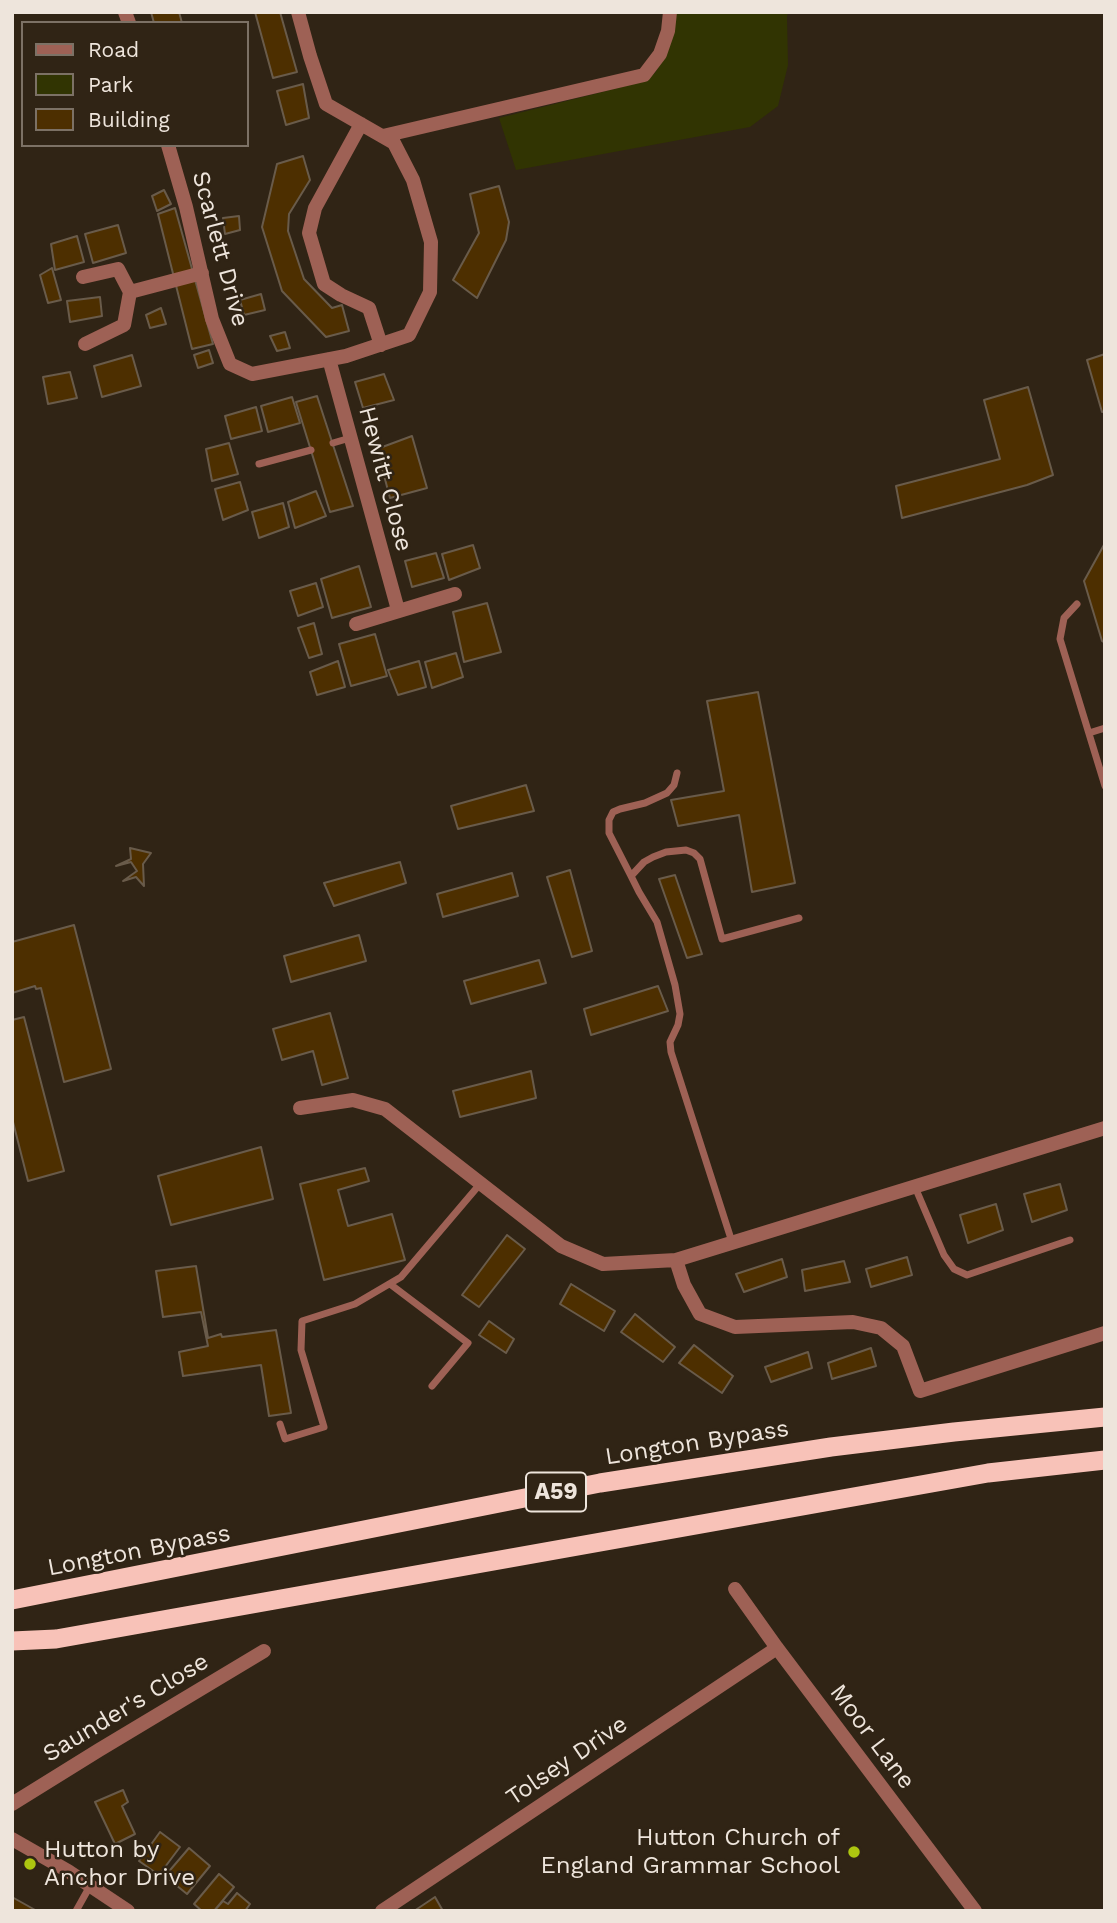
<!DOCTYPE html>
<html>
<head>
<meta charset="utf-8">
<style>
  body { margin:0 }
  #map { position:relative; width:1117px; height:1923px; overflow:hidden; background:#302415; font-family:"Work Sans",sans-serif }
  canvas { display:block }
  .frame { position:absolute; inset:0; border:14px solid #eee5dc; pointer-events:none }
  .legend { position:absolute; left:21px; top:21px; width:228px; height:126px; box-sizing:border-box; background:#302415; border:2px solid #7c7165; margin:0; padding:9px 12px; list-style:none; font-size:21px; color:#eee5dc }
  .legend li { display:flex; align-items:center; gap:14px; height:35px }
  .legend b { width:35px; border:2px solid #7c7165 }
</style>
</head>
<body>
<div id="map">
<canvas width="1117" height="1923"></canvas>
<div class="frame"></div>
<ul class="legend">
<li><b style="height:9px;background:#9e6155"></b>Road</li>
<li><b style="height:19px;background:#313402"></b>Park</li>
<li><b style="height:19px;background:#4d2f00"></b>Building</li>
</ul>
</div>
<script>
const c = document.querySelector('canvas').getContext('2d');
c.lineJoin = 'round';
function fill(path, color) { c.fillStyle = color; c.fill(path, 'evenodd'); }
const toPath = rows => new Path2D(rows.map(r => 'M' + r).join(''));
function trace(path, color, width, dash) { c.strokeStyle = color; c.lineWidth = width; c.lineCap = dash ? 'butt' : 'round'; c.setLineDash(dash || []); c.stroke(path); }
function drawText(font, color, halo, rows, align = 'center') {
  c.font = font + ' "Work Sans",sans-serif'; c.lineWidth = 5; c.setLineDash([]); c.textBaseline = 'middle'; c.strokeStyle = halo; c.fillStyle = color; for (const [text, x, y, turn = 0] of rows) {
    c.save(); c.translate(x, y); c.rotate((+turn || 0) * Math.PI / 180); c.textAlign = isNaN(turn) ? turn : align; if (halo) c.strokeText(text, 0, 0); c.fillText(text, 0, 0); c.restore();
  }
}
fill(toPath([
  [676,12,788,12,787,17,788,65,778,106,750,127,516,170,499,118,642,82,655,73,663,60]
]), '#313402');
const building = toPath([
  [151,12,179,12,182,23,154,23,151,12],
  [255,12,280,12,297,72,273,78,255,12],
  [303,84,309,118,286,125,277,91,303,84],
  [303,156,310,180,289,214,288,231,304,279,332,308,342,305,349,331,326,337,282,291,262,227,277,164,303,156],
  [499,186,509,222,506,240,477,298,453,280,479,233,470,194,499,186],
  [164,190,171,204,157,211,152,196,164,190],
  [175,208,213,344,192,349,158,214,175,208],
  [239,216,240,230,225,234,223,218,239,216],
  [118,225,126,253,93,263,85,234,118,225],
  [77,236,84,262,55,270,51,244,77,236],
  [52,268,61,300,48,303,40,275,52,268],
  [261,294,265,310,244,315,240,300,261,294],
  [100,297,102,316,70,322,67,301,100,297],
  [161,308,166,324,150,328,146,315,161,308],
  [285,332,290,348,277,351,270,336,285,332],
  [209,350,213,363,198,368,194,355,209,350],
  [1105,354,1105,411,1102,412,1087,360,1105,354],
  [132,355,141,386,102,397,94,366,132,355],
  [70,372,77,398,48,404,43,377,70,372],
  [384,374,394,400,363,408,355,382,384,374],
  [1028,387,1053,475,1027,485,902,518,896,486,1000,459,984,400,1028,387],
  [317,396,353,506,330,512,296,402,317,396],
  [292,397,300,423,268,432,261,406,292,397],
  [256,407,262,431,231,439,225,416,256,407],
  [412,436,427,488,390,498,377,449,412,436],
  [229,443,238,474,212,481,206,449,229,443],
  [240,482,248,510,223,520,215,489,240,482],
  [316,491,326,516,295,528,288,502,316,491],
  [283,503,289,527,259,538,252,512,283,503],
  [1105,543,1105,643,1102,641,1084,581,1105,543],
  [473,545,480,568,449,580,442,554,473,545],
  [436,553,444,578,412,587,405,561,436,553],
  [359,566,371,607,332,618,321,579,359,566],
  [316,583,323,607,298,616,290,591,316,583],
  [487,603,501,652,464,662,453,612,487,603],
  [314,623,322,654,309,658,298,628,314,623],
  [375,634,387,676,351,686,339,644,375,634],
  [456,653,463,677,432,688,425,662,456,653],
  [338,661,345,687,317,695,310,672,338,661],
  [419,661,426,687,398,695,388,670,419,661],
  [758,692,795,883,752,892,739,815,678,826,671,800,724,791,707,701,758,692],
  [526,785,534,811,458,829,451,806,526,785],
  [130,848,151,853,143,864,144,886,136,877,123,881,137,871,131,862,116,866,131,859,130,848],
  [400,862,406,883,334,906,324,883,400,862],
  [570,870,592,951,572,957,547,877,570,870],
  [512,873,518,896,443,917,437,894,512,873],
  [675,875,702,954,687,958,659,879,675,875],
  [74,925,111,1069,64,1082,41,988,36,989,35,986,12,993,12,942,74,925],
  [359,935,366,961,291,982,284,956,359,935],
  [539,960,546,983,471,1004,464,981,539,960],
  [658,986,668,1011,591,1035,584,1009,658,986],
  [330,1013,348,1078,322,1085,313,1051,282,1060,273,1029,330,1013],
  [24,1017,64,1171,28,1181,12,1118,12,1020,24,1017],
  [531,1071,536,1098,460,1117,453,1091,531,1071],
  [261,1147,273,1199,171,1225,158,1176,261,1147],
  [365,1168,369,1181,338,1190,348,1226,392,1214,405,1260,324,1280,300,1184,365,1168],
  [1060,1184,1067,1210,1032,1222,1024,1194,1060,1184],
  [996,1204,1003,1230,968,1243,960,1215,996,1204],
  [507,1235,525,1249,479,1307,462,1295,507,1235],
  [907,1257,912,1275,871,1287,866,1269,907,1257],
  [782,1259,787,1277,744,1292,736,1274,782,1259],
  [844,1261,850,1282,805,1291,802,1270,844,1261],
  [196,1266,208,1338,221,1334,222,1337,276,1330,291,1413,269,1416,261,1365,183,1376,179,1352,208,1346,201,1312,163,1317,156,1271,196,1266],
  [571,1284,615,1311,604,1331,560,1304,571,1284],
  [635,1314,675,1347,663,1362,621,1332,635,1314],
  [489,1321,514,1339,506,1353,479,1335,489,1321],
  [694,1345,733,1376,722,1393,679,1363,694,1345],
  [871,1348,876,1366,832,1379,828,1363,871,1348],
  [808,1352,812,1368,771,1382,765,1367,808,1352],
  [123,1790,128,1802,122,1806,135,1834,115,1844,95,1802,123,1790],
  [160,1832,180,1847,159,1875,139,1861,160,1832],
  [189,1848,210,1866,187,1894,165,1876,189,1848],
  [219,1874,234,1887,214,1911,202,1911,194,1904,219,1874],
  [237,1893,250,1904,245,1911,214,1911,223,1901,228,1904,237,1893],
  [12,1897,37,1911,12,1911,12,1897],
  [435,1897,443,1911,414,1911,435,1897]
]);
fill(building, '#4d2f00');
trace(building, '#695b4a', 2);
trace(toPath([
  [333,443,350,438],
  [259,464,311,450],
  [1077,604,1064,618,1060,639,1105,786],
  [1089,733,1105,728],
  [631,876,609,833,609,820,613,812,620,809,645,803,667,793,674,785,677,773],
  [915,1187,944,1255,954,1269,967,1275,1070,1240],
  [732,1242,671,1052,670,1042,678,1025,680,1014,675,985,657,922,639,892,631,876,644,862,653,857,666,852,686,850,694,853,700,859,722,939,799,918],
  [390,1284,468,1343,432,1386],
  [280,1424,285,1439,324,1427,301,1350,302,1321,355,1304,401,1277,480,1184],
  [76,1911,90,1886]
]), '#9e6155', 7);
trace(toPath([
  [125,12,129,23],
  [361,124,315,208,309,233,324,284,341,295,369,308,381,345],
  [383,136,644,75,660,54,668,31,670,12],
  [168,145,186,207,212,319,230,364,252,374,346,356,409,335,430,292,431,242,413,180,394,143,326,104,310,56,298,12],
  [83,277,118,269,130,292,202,273],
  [85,344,124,325,130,292],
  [329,359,398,610],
  [356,624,455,594],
  [300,1108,353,1100,385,1109,561,1246,603,1264,676,1260,1105,1128],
  [676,1260,684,1285,700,1314,735,1327,853,1322,881,1328,903,1346,920,1391,1105,1333],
  [735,1589,777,1648,975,1911],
  [12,1804,99,1750,264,1651],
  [382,1911,777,1648]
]), '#9e6155', 14);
trace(toPath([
  [12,1839,68,1871,128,1911]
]), '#9e6155', 14);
trace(toPath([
  [12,1600,600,1483,831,1447,954,1432,1105,1417],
  [12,1641,56,1639,988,1473,1105,1460]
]), '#f8c2b8', 19);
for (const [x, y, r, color] of [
  [854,1852,7,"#adc610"],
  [30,1864,7,"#adc610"]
]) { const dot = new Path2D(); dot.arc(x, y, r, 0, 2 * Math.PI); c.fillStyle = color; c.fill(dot); trace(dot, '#302415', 2.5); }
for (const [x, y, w] of [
  [556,1492,60]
]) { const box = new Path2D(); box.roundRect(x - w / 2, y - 19.5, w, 39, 5); c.fillStyle = '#302415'; c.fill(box); trace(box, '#eee5dc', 2); }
drawText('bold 23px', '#eee5dc', null, [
  ["A59",556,1492]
]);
drawText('24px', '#eee5dc', '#302415', [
  ["Scarlett Drive",220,249,75],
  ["Hewitt Close",385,479,75],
  ["Longton Bypass",697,1443,-9],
  ["Longton Bypass",139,1551,-11],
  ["Saunder's Close",126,1708,-31],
  ["Moor Lane",872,1737,53],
  ["Tolsey Drive",567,1761,-34]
]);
drawText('24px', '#eee5dc', '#302415', [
  ["Hutton Church of",840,1838],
  ["England Grammar School",840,1866],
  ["Hutton by",44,1850,"left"],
  ["Anchor Drive",44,1878,"left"]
], 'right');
</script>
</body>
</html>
